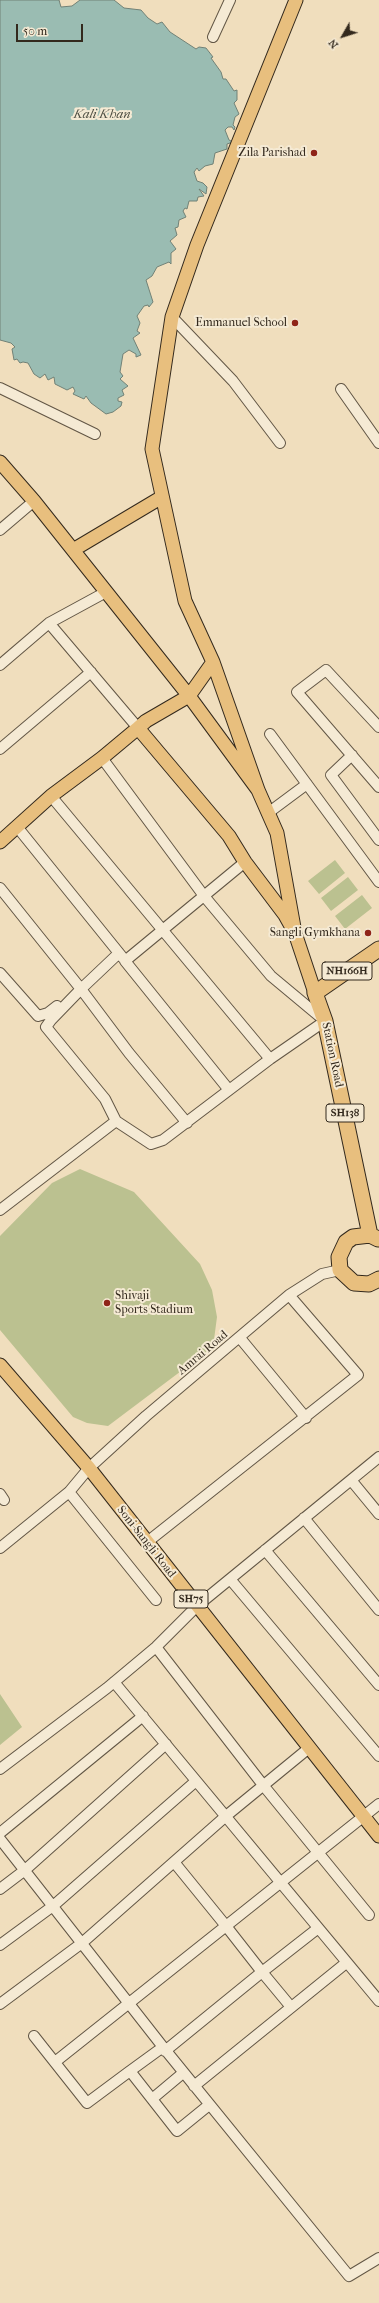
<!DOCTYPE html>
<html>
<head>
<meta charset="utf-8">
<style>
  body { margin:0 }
  #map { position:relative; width:379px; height:2303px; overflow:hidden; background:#f0debd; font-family:"IM FELL French Canon",serif }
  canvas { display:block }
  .north { position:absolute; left:323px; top:16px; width:40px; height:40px; -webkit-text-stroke:3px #f5ead4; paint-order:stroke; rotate:231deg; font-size:11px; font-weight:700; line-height:16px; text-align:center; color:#33291d }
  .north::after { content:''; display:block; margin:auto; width:14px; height:18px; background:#33291d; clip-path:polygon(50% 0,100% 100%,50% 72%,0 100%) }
  .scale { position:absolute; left:16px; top:24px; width:67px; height:18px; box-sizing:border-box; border:2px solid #33291d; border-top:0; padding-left:5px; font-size:12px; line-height:14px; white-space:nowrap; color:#33291d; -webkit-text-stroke:3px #f5ead4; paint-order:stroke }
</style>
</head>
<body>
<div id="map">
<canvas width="379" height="2303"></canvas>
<div class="north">N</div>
<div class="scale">50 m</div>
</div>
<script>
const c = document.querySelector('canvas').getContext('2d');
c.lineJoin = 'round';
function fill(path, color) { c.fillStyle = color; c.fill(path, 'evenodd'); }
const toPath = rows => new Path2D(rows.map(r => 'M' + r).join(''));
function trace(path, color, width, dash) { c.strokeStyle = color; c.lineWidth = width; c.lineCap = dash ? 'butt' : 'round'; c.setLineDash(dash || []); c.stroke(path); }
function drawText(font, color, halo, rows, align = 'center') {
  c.font = font + ' "IM FELL French Canon",serif'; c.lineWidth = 4; c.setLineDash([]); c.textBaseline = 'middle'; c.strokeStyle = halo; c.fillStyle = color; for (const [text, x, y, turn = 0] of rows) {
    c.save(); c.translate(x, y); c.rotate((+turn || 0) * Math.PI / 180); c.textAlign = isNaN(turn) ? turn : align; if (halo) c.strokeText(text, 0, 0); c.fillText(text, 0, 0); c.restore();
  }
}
fill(toPath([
  [335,860,345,873,319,894,308,881],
  [348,877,358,890,331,911,321,898],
  [362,895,372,908,345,929,335,916],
  [80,1169,134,1192,200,1264,212,1290,217,1317,213,1347,108,1426,87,1423,73,1417,0,1330,0,1236,52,1183],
  [0,1694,22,1727,0,1745]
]), '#bbc190');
const water = toPath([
  [0,0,59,0,61,7,72,6,80,0,114,0,124,8,141,10,148,18,157,24,162,22,170,32,196,49,199,47,206,48,213,57,211,58,221,72,223,79,226,79,234,91,237,90,237,100,234,103,239,114,235,117,233,125,235,127,234,130,232,127,228,127,225,130,229,140,233,142,227,144,227,149,215,153,213,164,205,166,199,171,197,168,194,172,197,181,203,183,207,187,206,194,199,189,204,196,198,197,197,201,189,201,187,209,185,208,183,211,186,217,179,220,178,227,175,228,177,235,170,241,176,249,171,253,171,264,169,262,157,267,152,276,146,280,153,302,149,307,148,305,144,306,137,316,140,323,137,331,140,333,133,338,141,355,136,357,136,354,129,350,123,354,120,372,123,376,120,379,128,386,122,390,124,395,118,398,118,401,122,402,121,406,113,412,106,414,91,403,86,396,84,399,73,394,75,391,73,387,67,390,55,384,54,377,48,380,45,374,40,378,34,374,28,363,23,362,20,363,17,359,14,360,12,349,15,347,11,343,0,340,0,0]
]);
fill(water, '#9abcb2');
trace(water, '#718176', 1);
const minor = toPath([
  [213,37,230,0],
  [172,317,233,381,280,443],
  [0,388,95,434],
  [341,389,379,443],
  [0,530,34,501],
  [49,623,138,728],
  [0,665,49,623,106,592],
  [379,727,326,670,297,692,379,787],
  [270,734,379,882],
  [0,749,91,672],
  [352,755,331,775,379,840],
  [102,758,204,896,271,976,325,1021,270,1059,163,1140,151,1144,116,1121,105,1099,46,1027,51,1020,81,989,119,953],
  [51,796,270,1059],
  [268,813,307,784],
  [18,828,123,958],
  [0,888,81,989,129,1053,187,1123],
  [0,973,38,1016,48,1013,57,1006],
  [229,1090,125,961,245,862],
  [0,1210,116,1121],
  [240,1338,306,1418],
  [351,1480,379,1514],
  [69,1492,156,1600],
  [0,1494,4,1500],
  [304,1518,379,1610],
  [146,1543,358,1375,289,1295],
  [0,1548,69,1492,89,1468,146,1416,289,1295,322,1274,340,1270],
  [265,1550,379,1685],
  [230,1579,379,1756],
  [156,1647,263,1785,369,1915],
  [114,1682,379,2001],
  [0,1769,107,1688,156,1647,197,1606,379,1457],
  [0,1833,143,1716],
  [0,1839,163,2047,349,2276,379,2258],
  [0,1889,25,1870,166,1744],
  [0,1945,53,1906,196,1781],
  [0,2004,82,1943,226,1816,309,1748],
  [291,2007,262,1972,317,1929],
  [34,2036,87,2103,130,2071],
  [163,2047,130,2071,177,2131,209,2105],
  [165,2051,262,1972,226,1926,379,1804],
  [55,2062,226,1926,174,1862],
  [194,2086,346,1963],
  [152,2099,183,2073]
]);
const major = toPath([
  [0,462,34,501,189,696,258,790],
  [73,550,162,497],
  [213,662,258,790,277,833,295,933,315,993],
  [0,842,51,796,102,758,138,728],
  [295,933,285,915,245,862,229,836,138,728,146,721,189,696,213,662,185,601,152,449,172,317,197,245,296,0],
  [0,1365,89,1468,379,1836]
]);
const highway = toPath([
  [370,1235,325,1021,315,993,379,949],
  [378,1239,370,1235,353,1237,346,1242,339,1257,340,1270,354,1283,369,1284,379,1279]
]);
trace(minor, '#625645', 12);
trace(major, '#33291d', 15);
trace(highway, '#33291d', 17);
trace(minor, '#f5ead4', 10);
trace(major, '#e8bf7e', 13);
trace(highway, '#e8bf7e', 15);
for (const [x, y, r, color] of [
  [314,153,4,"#8f2418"],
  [295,323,4,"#8f2418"],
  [368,933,4,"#8f2418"],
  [107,1303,4,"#8f2418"]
]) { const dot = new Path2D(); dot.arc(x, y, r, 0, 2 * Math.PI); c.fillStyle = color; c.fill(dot); trace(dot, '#f5ead4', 1.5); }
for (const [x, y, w] of [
  [347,971,50],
  [345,1113,38],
  [191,1599,34]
]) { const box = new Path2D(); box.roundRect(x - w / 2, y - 9, w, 18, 3); c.fillStyle = '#f5ead4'; c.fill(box); trace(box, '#33291d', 1); }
drawText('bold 11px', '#33291d', null, [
  ["NH166H",347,971],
  ["SH138",345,1113],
  ["SH75",191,1599]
]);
drawText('12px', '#33291d', '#f5ead4', [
  ["Zila Parishad",306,153],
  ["Emmanuel School",287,323],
  ["Sangli Gymkhana",360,933],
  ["Shivaji",115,1296,"left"],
  ["Sports Stadium",115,1310,"left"]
], 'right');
drawText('12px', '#33291d', '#f5ead4', [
  ["Station Road",332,1055,78],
  ["Amrai Road",203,1353,-40],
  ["Soni-Sangli Road",146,1542,52]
]);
drawText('italic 13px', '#4d4e42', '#f5ead4', [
  ["Kali Khan",102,115]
]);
</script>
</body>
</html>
